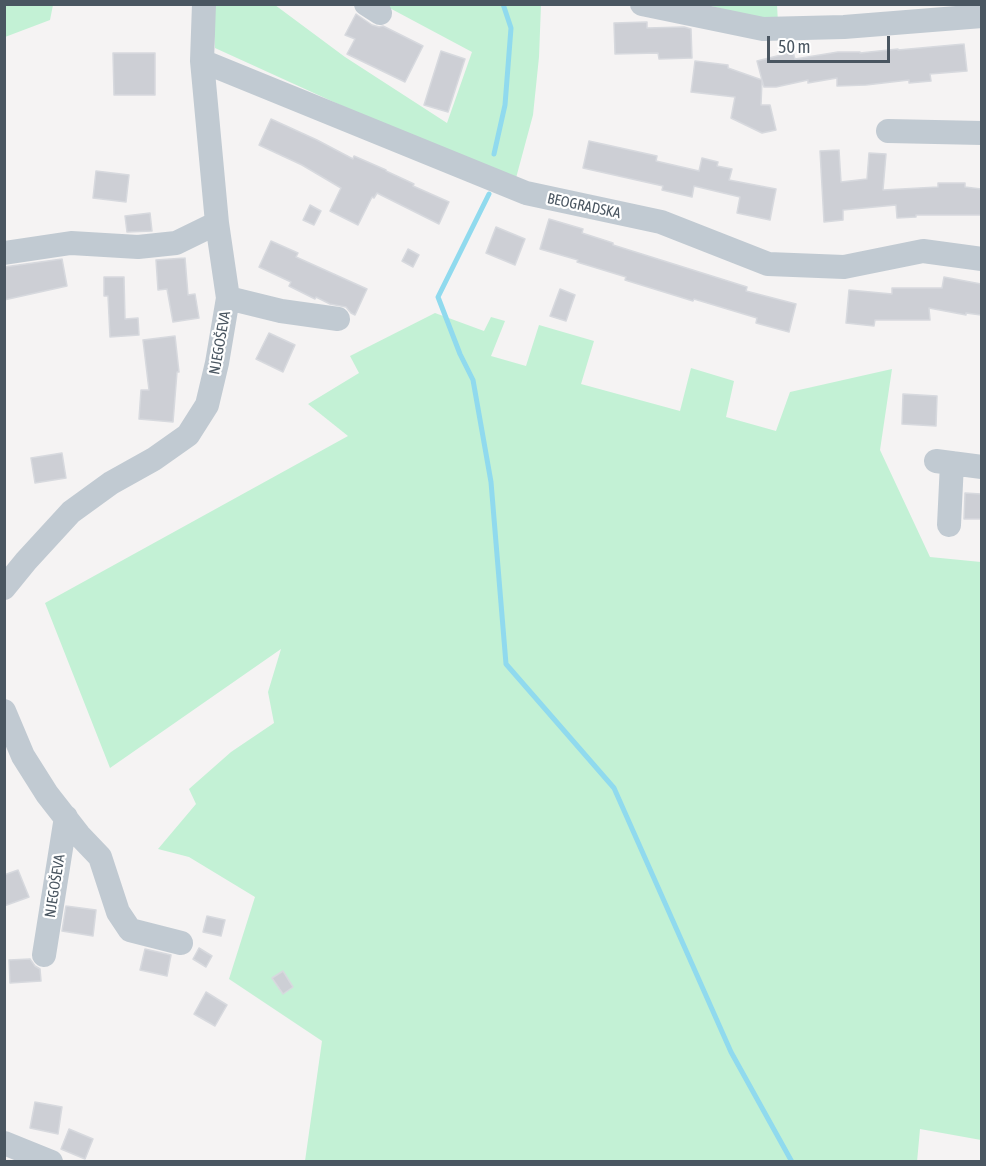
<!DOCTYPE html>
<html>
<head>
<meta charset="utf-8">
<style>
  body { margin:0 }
  #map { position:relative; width:986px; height:1166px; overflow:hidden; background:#f5f3f3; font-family:"Asap Condensed",sans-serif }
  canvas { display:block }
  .frame { position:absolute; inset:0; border:6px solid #4a5661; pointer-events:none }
  .scale { position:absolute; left:767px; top:36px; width:123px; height:27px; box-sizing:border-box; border:3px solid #4a5661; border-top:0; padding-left:8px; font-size:18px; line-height:21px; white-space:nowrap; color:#4a5661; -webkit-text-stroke:4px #fff; paint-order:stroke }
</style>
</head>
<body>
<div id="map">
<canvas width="986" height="1166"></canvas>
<div class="frame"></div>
<div class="scale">50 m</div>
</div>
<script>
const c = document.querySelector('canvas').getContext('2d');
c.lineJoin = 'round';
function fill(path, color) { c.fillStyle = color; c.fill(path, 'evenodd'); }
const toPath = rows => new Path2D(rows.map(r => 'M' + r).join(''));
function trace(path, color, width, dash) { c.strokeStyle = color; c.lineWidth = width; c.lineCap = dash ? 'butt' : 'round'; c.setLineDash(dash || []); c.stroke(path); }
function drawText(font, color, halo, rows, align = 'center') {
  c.font = font + ' "Asap Condensed",sans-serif'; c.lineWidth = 4.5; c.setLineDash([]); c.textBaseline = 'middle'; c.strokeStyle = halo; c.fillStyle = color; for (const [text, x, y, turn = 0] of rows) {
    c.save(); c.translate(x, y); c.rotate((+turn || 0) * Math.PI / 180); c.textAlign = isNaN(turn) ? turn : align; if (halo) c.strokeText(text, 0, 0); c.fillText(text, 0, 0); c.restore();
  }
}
fill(toPath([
  [5,4,53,4,53,5,50,20,5,37],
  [212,5,275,5,345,57,447,123,472,52,384,5,541,5,539,57,533,115,516,178,450,155,215,48],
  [707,5,777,5,778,23],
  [435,313,484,331,491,317,505,321,491,356,526,366,539,325,594,341,581,384,680,411,691,368,734,381,726,417,776,431,790,392,892,369,880,450,930,557,981,562,981,1140,920,1129,917,1162,305,1161,322,1041,229,979,255,897,189,857,158,849,196,804,189,789,231,752,274,723,268,692,281,649,110,768,45,603,348,436,308,404,359,373,350,356]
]), '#c3f1d5');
trace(toPath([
  [494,154,505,105,511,28,503,4],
  [489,194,438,297,460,354,473,380,491,482,506,664,614,788,731,1052,792,1162]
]), '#90daee', 5);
const building = toPath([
  [356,14,372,25,379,27,383,26,423,46,405,82,347,54,355,39,345,35,356,14],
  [647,22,647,28,684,27,691,29,692,58,659,59,658,53,615,54,614,23,647,22],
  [964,44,967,71,930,74,931,81,909,83,909,80,866,85,837,86,837,78,808,83,808,80,776,87,764,87,762,80,761,105,770,105,776,130,762,133,731,118,735,97,691,92,695,61,728,65,728,68,762,80,757,61,793,52,795,59,838,52,860,52,860,53,898,49,898,50,964,44],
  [441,51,465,59,448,112,424,105,441,51],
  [113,53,155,53,155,95,114,95,113,53],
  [271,119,317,140,353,159,354,156,386,170,386,171,414,184,413,186,449,202,439,224,377,193,374,198,372,197,358,225,330,211,341,188,302,165,259,145,271,119],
  [589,141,657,156,656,161,699,171,702,158,718,162,717,166,732,169,729,180,776,189,770,220,737,213,740,197,694,186,692,197,662,190,663,186,583,168,589,141],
  [839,150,841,182,867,179,869,153,886,154,883,190,938,187,938,183,965,183,965,187,981,189,981,215,916,215,916,217,897,218,896,205,843,210,843,220,824,222,820,151,839,150],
  [96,171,129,175,126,202,93,198,96,171],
  [310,205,321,211,314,225,303,220,310,205],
  [150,213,152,231,127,232,125,216,150,213],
  [549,219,583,229,582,233,613,243,613,245,747,287,746,291,796,304,789,332,756,323,757,318,694,299,693,301,625,280,626,277,577,262,578,260,540,249,549,219],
  [496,227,525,239,515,265,486,253,496,227],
  [271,241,298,253,296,257,367,289,355,315,351,313,346,307,330,304,316,297,315,299,289,286,291,282,259,267,271,241],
  [408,249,419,255,413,267,402,261,408,249],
  [185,258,188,295,195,294,199,318,173,322,167,289,158,290,156,260,185,258],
  [62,259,67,286,4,300,4,267,62,259],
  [104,277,124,277,125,319,138,318,139,335,110,337,108,296,104,296,104,277],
  [944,277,981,284,981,315,966,313,966,315,929,308,930,320,875,320,874,326,846,323,849,290,892,294,892,288,942,288,944,277],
  [560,289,575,295,566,321,550,316,560,289],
  [269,333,295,345,283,372,256,359,269,333],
  [175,336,179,372,177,372,173,422,139,419,141,390,149,390,143,340,175,336],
  [903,394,937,396,936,426,902,424,903,394],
  [62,453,66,478,35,483,31,458,62,453],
  [965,493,981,494,981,519,964,519,965,493],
  [18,870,29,897,4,906,4,875,18,870],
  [66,906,96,910,93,936,62,931,66,906],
  [207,916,225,920,221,936,203,932,207,916],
  [199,948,212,956,206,967,193,959,199,948],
  [145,949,171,955,167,976,140,970,145,949],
  [30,959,35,966,40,969,41,981,10,983,9,960,30,959],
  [283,971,293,987,283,994,272,978,283,971],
  [206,992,227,1005,215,1026,194,1014,206,992],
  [35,1102,62,1107,58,1134,30,1128,35,1102],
  [69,1129,93,1139,85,1159,61,1149,69,1129]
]);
fill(building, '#cdcfd5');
trace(building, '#d7d9de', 1.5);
trace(toPath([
  [366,4,380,13],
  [642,4,763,29,844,27,982,16],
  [202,61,526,193,661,222,768,264,844,267,923,251,982,259],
  [888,131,982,133],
  [4,253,71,243,138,247,176,243,217,223],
  [228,298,281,311,338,319],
  [936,461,982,467],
  [949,525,952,463],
  [4,588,26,561,71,512,111,483,154,459,188,435,207,405,217,363,228,298,217,223,202,61,204,4],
  [4,711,23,756,47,794,79,835,100,857,118,912,130,930,181,943],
  [44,955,66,817],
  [4,1143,51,1162]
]), '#c1cad2', 24);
drawText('15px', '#4a5661', '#fff', [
  ["BEOGRADSKA",584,206,12],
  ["NJEGOŠEVA",220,343,-80],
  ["NJEGOŠEVA",55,886,-81]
]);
</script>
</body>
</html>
